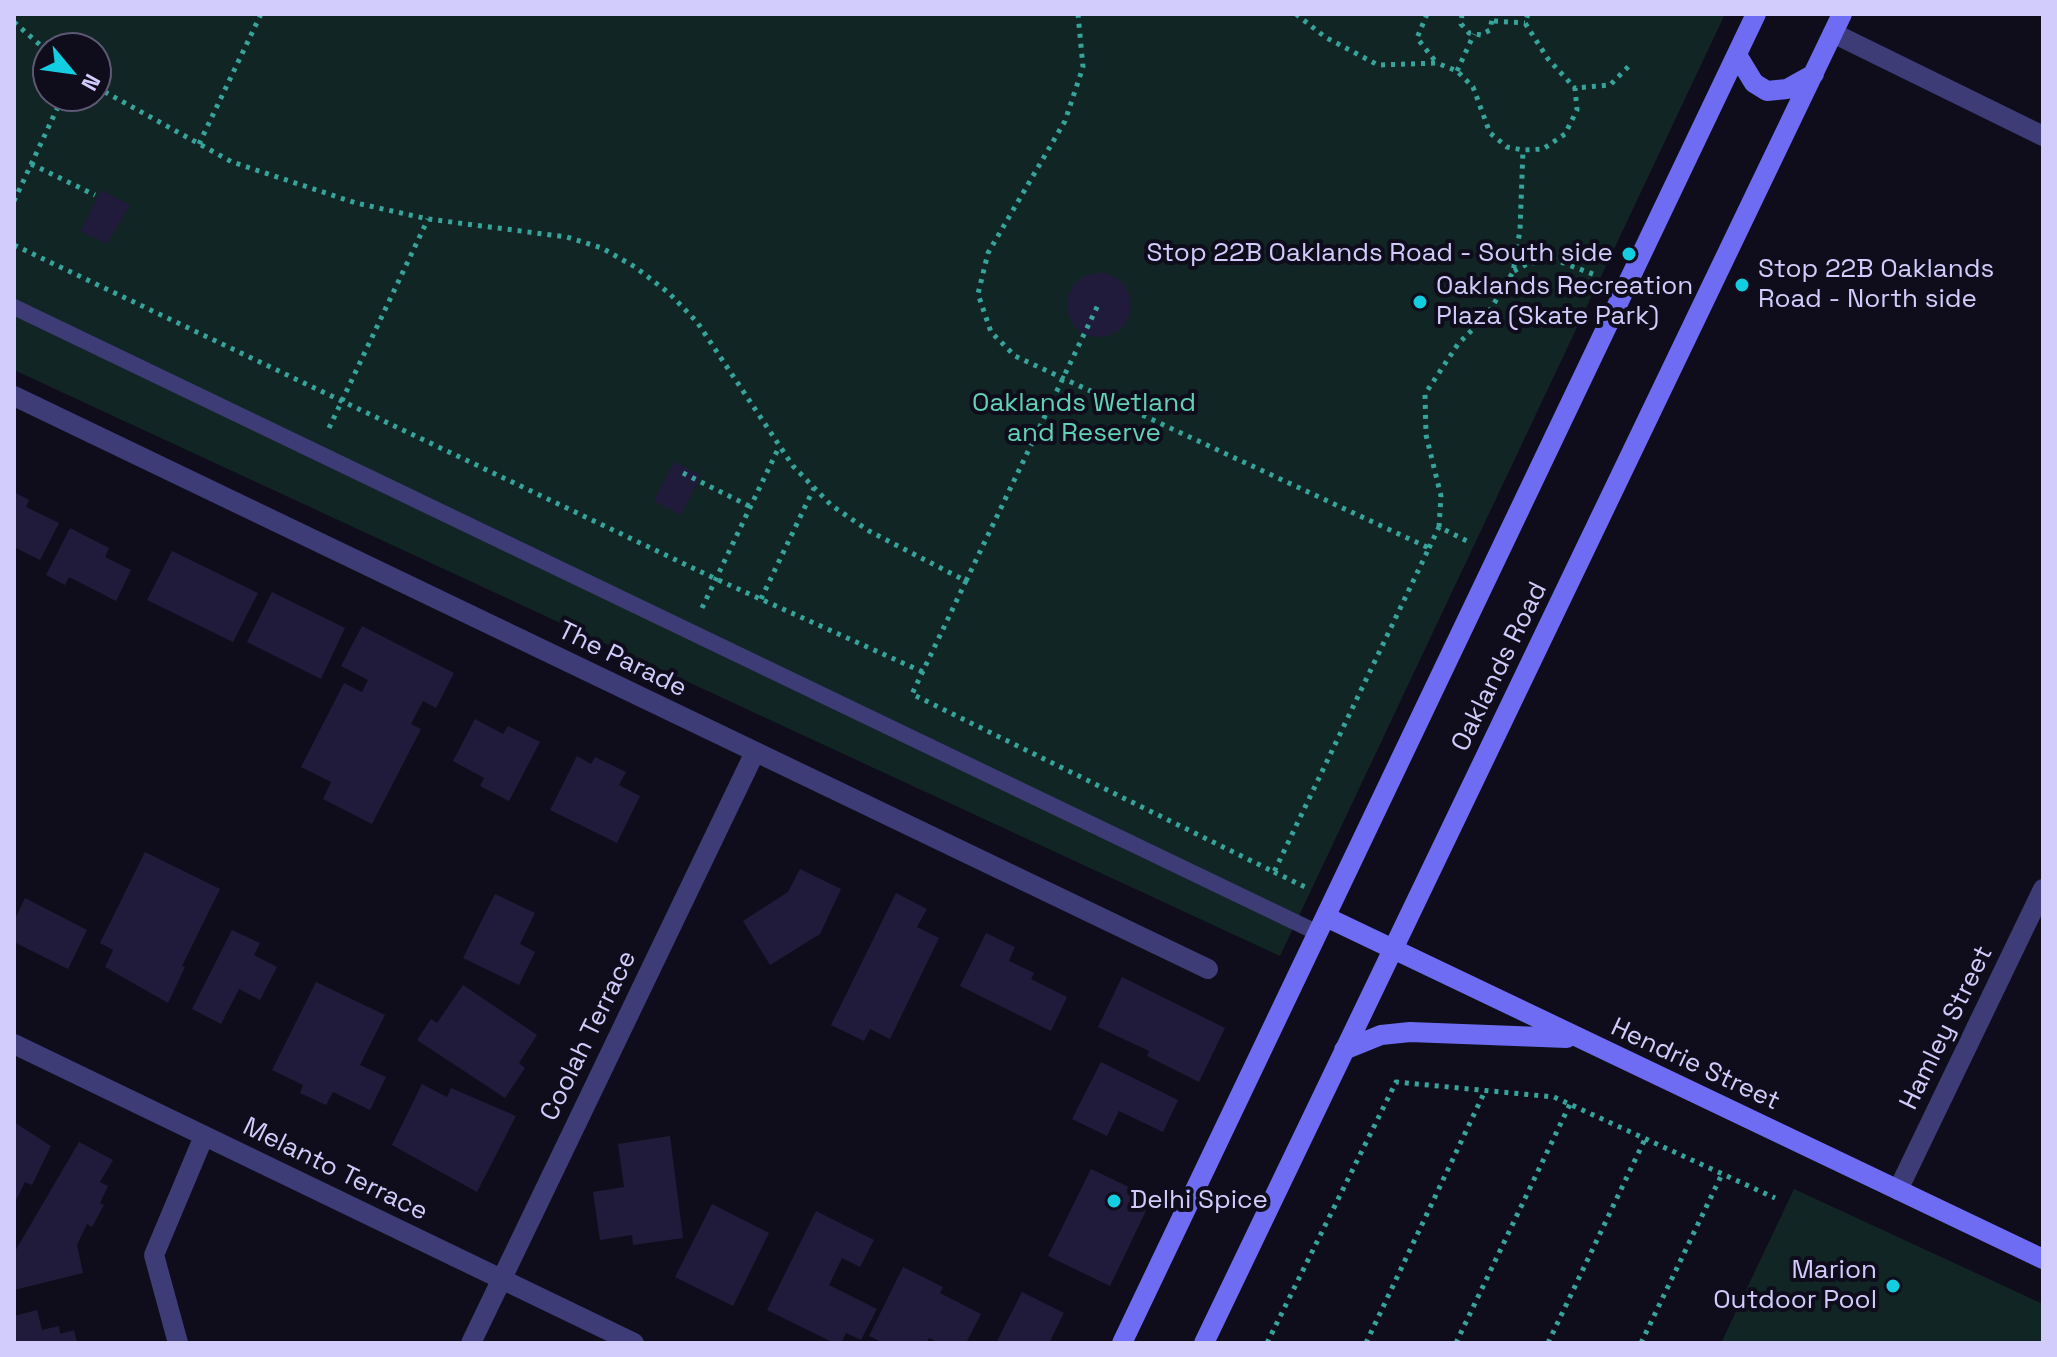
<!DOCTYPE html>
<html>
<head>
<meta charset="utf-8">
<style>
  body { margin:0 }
  #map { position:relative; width:2057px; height:1357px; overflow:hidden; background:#0f0d1c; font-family:"Space Grotesk",sans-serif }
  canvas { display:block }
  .frame { position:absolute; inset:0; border:16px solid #d1ccfb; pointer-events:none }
  .north { position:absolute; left:32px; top:32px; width:80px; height:80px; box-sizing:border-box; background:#0f0d1c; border:2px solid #5d5975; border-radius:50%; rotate:119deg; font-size:22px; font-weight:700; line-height:32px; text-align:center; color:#d1ccfb }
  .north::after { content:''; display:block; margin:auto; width:28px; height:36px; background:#13cee0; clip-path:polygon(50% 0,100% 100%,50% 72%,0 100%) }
</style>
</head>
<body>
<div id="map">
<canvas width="2057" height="1357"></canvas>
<div class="frame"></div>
<div class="north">N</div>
</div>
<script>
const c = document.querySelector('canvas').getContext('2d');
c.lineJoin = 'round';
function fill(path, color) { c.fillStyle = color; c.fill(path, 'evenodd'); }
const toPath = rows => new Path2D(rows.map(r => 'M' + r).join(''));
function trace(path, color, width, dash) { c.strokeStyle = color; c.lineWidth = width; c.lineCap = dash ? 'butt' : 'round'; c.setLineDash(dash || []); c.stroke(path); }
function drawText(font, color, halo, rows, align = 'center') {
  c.font = font + ' "Space Grotesk",sans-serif'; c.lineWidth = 8; c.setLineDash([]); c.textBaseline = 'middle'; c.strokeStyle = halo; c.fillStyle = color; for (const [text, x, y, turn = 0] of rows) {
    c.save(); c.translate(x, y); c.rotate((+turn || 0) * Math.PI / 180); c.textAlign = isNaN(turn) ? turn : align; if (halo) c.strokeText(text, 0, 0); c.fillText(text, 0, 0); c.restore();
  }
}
fill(toPath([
  [14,14,1725,14,1280,956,14,370],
  [48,48,96,48,96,96,48,96],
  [1794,1189,2043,1304,2043,1343,1721,1343]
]), '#112524');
fill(toPath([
  [101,190,130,205,107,244,81,231],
  '1067 305a32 32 0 1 1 64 0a32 32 0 1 1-64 0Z',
  [674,462,701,475,681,515,654,501],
  [14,492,29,500,26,507,59,523,40,560,14,547],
  [70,528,109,548,105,557,131,570,116,601,69,577,65,585,46,575],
  [172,551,258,593,233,642,147,600],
  [272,592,345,628,321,679,247,642],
  [362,626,454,673,436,708,423,701,411,724,421,729,372,824,323,799,331,782,301,767,344,683,362,692,368,680,341,666],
  [475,719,503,734,508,726,540,742,509,801,480,786,484,778,453,761],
  [577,756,591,764,595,757,626,772,619,785,640,796,617,843,550,810],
  [145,852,220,889,182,966,185,967,168,1003,105,967,113,950,100,943],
  [800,869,841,889,820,934,770,965,743,921,788,892],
  [896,893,927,909,917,927,939,938,890,1039,870,1029,864,1041,831,1025],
  [495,894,535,913,520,944,535,952,519,985,463,958],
  [25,898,87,930,68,969,14,942,14,921],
  [232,930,260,943,254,955,277,967,260,1000,239,989,221,1024,192,1009],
  [986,933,1015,947,1009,961,1034,973,1031,979,1067,997,1051,1031,960,986],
  [1122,977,1225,1028,1199,1082,1147,1056,1149,1051,1098,1027],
  [316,982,385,1015,360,1065,386,1077,370,1110,333,1092,326,1105,300,1093,303,1085,272,1070],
  [463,985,537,1035,519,1063,525,1068,505,1098,417,1040,431,1019,437,1023],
  [1101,1062,1178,1100,1163,1132,1119,1111,1107,1136,1072,1119],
  [422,1084,447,1097,451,1088,516,1116,477,1192,392,1145],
  [14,1122,51,1146,32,1185,25,1182,14,1204],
  [670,1136,683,1238,633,1245,632,1235,600,1240,593,1192,624,1187,618,1144],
  [79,1142,113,1160,100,1182,108,1186,100,1203,104,1205,92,1227,87,1224,77,1245,83,1273,14,1290,14,1253],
  [1091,1169,1152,1198,1110,1286,1048,1256],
  [712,1204,769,1233,733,1306,675,1277],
  [816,1211,874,1240,860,1267,842,1258,829,1285,877,1309,861,1340,846,1333,841,1343,834,1343,767,1310],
  [903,1267,943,1287,940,1293,981,1314,966,1343,940,1343,929,1338,926,1343,884,1343,869,1336],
  [1022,1292,1064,1313,1049,1343,996,1343],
  [37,1310,42,1330,59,1326,60,1334,74,1330,77,1343,14,1343,14,1316]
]), '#211b3b');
trace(toPath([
  [1296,14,1325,37,1378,65,1437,63,1457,71,1473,87,1490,133,1507,147,1523,150,1543,149,1565,134,1577,110,1575,88,1610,85,1629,66],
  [1427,14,1417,38,1436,62],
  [1462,14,1461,24,1469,33,1481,35,1490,30,1493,14],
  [1528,14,1525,23,1548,59,1575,88],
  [1494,21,1525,23],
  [14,22,48,52],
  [1457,71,1474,34],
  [96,87,232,162,356,203,428,219,567,237,602,248,635,267,669,293,697,322,793,466,831,505,869,531,966,581,912,694,1274,872,1429,548,1015,356,991,332,978,294,988,253,1065,121,1083,67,1078,14],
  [199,144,261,14],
  [31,164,95,195],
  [14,201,63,96],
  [14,245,716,579,923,672],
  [1514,271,1527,264,1553,259,1598,276],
  [329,428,428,219],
  [683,473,751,507],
  [1439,527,1441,496,1426,435,1425,394,1458,344,1487,315,1513,272,1520,230,1523,150],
  [1429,548,1439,527,1471,543],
  [966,581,1098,305],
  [761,599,814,488],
  [702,608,779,447],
  [1274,872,1309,889],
  [1267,1343,1396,1082,1554,1097,1775,1198],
  [1366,1343,1485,1091],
  [1456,1343,1570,1104],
  [1548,1343,1645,1139],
  [1641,1343,1722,1174]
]), '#37a49c', 5, [4, 6]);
trace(toPath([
  [14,307,1318,933]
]), '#3d3c77', 16);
trace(toPath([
  [1833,33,2043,136],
  [14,396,1208,969],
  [14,1044,634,1343],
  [1898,1190,2043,889],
  [178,1343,154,1255,204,1136],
  [471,1343,755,752]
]), '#3d3c77', 20);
trace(toPath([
  [1737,55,1754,83,1767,91,1787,89,1814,74],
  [1326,917,2043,1259],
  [1344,1050,1381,1035,1410,1032,1567,1038],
  [1122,1343,1756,14],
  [1204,1343,1842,14]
]), '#6d6cf2', 20);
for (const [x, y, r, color] of [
  [1629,254,8,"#13cee0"],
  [1742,285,8,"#13cee0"],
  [1420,302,8,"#13cee0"],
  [1114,1201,8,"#13cee0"],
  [1893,1286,8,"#13cee0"]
]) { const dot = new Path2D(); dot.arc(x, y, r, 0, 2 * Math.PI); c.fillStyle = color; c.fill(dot); trace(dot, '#0f0d1c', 3); }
drawText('26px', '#d1ccfb', '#0f0d1c', [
  ["Stop 22B Oaklands Road - South side",1613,254,"right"],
  ["Stop 22B Oaklands",1758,270],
  ["Road - North side",1758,300],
  ["Oaklands Recreation",1436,287],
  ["Plaza (Skate Park)",1436,317],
  ["Delhi Spice",1130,1201],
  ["Marion",1877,1271,"right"],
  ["Outdoor Pool",1877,1301,"right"]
], 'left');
drawText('26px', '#60d3b5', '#0f0d1c', [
  ["Oaklands Wetland",1084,404],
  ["and Reserve",1084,434]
]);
drawText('26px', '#d1ccfb', '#0f0d1c', [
  ["The Parade",622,660,26],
  ["Oaklands Road",1500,667,-64],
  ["Hamley Street",1947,1028,-64],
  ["Coolah Terrace",589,1036,-64],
  ["Hendrie Street",1695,1065,25],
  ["Melanto Terrace",335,1170,26]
]);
</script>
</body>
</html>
